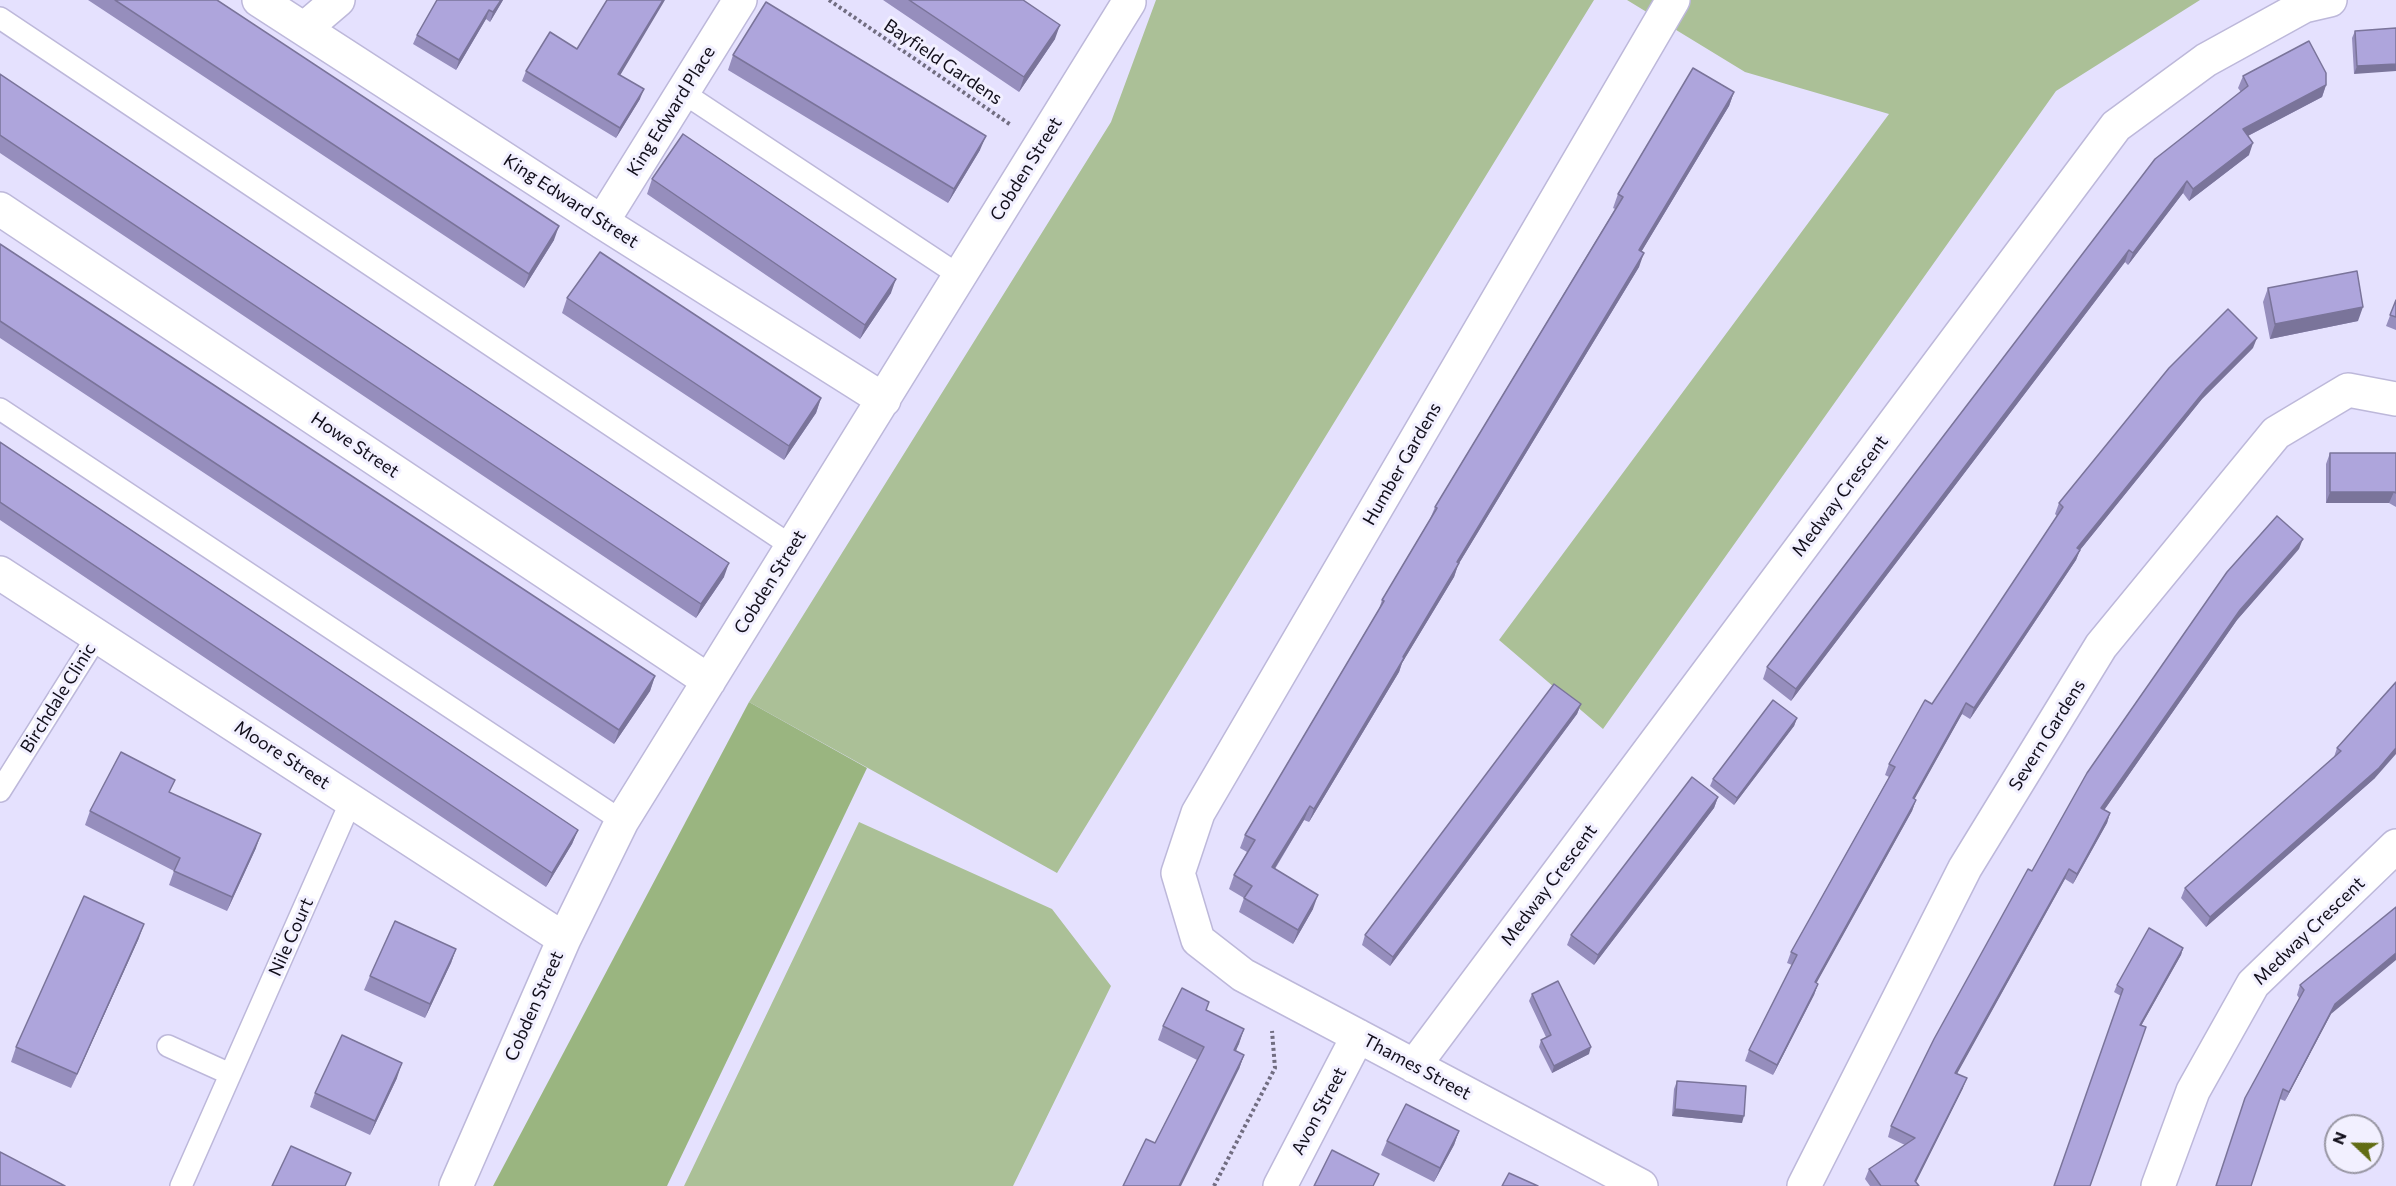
<!DOCTYPE html>
<html>
<head>
<meta charset="utf-8">
<style>
  body { margin:0 }
  #map { position:relative; width:2396px; height:1186px; overflow:hidden; background:#e5e1fe; font-family:Commissioner,sans-serif }
  canvas { display:block }
  .north { position:absolute; left:2324px; top:1114px; width:60px; height:60px; box-sizing:border-box; background:#f2f0ff; border:2px solid #9896a3; border-radius:50%; rotate:292deg; font-size:16px; font-weight:700; line-height:24px; text-align:center; color:#110e1a }
  .north::after { content:''; display:block; margin:auto; width:21px; height:27px; background:#616c14; clip-path:polygon(50% 0,100% 100%,50% 72%,0 100%) }
</style>
</head>
<body>
<div id="map">
<canvas width="2396" height="1186"></canvas>
<div class="north">N</div>
</div>
<script>
const c = document.querySelector('canvas').getContext('2d');
c.lineJoin = 'round';
function fill(path, color) { c.fillStyle = color; c.fill(path, 'evenodd'); }
const toPath = rows => new Path2D(rows.map(r => 'M' + r).join(''));
function trace(path, color, width, dash) { c.strokeStyle = color; c.lineWidth = width; c.lineCap = dash ? 'butt' : 'round'; c.setLineDash(dash || []); c.stroke(path); }
function drawText(font, color, halo, rows, align = 'center') {
  c.font = font + ' Commissioner,sans-serif'; c.lineWidth = 6; c.setLineDash([]); c.textBaseline = 'middle'; c.strokeStyle = halo; c.fillStyle = color; for (const [text, x, y, turn = 0] of rows) {
    c.save(); c.translate(x, y); c.rotate((+turn || 0) * Math.PI / 180); c.textAlign = isNaN(turn) ? turn : align; if (halo) c.strokeText(text, 0, 0); c.fillText(text, 0, 0); c.restore();
  }
}
fill(toPath([
  [1156,0,1594,0,1057,873,749,702,1111,122],
  [1627,0,2200,0,2056,91,1603,729,1499,640,1889,114,1745,72],
  [859,822,1052,909,1111,986,1013,1186,684,1186]
]), '#abc097');
fill(toPath([
  [749,702,867,768,667,1186,493,1186]
]), '#9ab580');
const service = toPath([
  [0,18,793,547],
  [682,92,960,276],
  [0,409,622,821],
  [0,791,98,635],
  [168,1046,230,1074],
  [181,1186,351,801]
]);
const minor = toPath([
  [259,0,602,222,884,400],
  [304,29,338,0],
  [0,209,709,681],
  [602,222,740,0],
  [0,573,564,939],
  [1414,1066,2116,126,2206,60,2304,6,2330,0],
  [456,1186,564,939,622,821,1129,2],
  [1280,1186,1358,1036],
  [1641,1186,1243,975,1198,940,1178,873,1198,813,1673,0],
  [1804,1186,1965,868,2101,646,2276,433,2348,390,2396,399],
  [2158,1186,2193,1091,2253,984,2396,846]
]);
trace(service, '#bdb8da', 24);
trace(minor, '#bdb8da', 36);
trace(toPath([
  [829,0,1011,125],
  [1214,1186,1275,1068,1272,1031]
]), '#716d81', 4, [3, 3]);
trace(service, '#fff', 21);
trace(minor, '#fff', 33);
fill(toPath([
  [88,0,217,0,554,240,524,288],
  [437,0,503,0,490,22,486,19,456,70,413,44,417,35],
  [883,0,1023,0,1055,39,1019,92],
  [2396,28,2354,74,2352,38,2355,31],
  [733,55,980,150,948,203,728,70],
  [526,71,620,75,640,99,616,138,522,81],
  [0,74,724,577,696,618,0,153],
  [2243,76,2326,85,2322,97,2248,136,2249,155,2189,201,2183,193,2128,265,2125,262,1791,701,1763,679,1767,667,2241,92,2238,88],
  [1734,92,1729,106,1641,252,1639,267,1458,565,1454,577,1402,663,1399,672,1309,822,1304,820,1275,869,1313,909,1293,944,1239,912,1244,898,1229,889,1234,875,1247,852,1240,848,1245,835,1379,609,1382,600,1430,519,1435,507,1615,209,1613,208,1618,194],
  [652,179,891,293,860,339,647,194],
  [0,244,655,676,650,691,614,744,0,338],
  [2268,288,2358,321,2270,339,2263,302],
  [567,298,821,398,816,413,784,460,562,313],
  [2396,300,2396,330,2386,326],
  [2253,348,2202,399,2080,550,2076,560,1970,719,1962,714,1914,799,1916,800,1912,811,1816,983,1818,984,1814,995,1773,1075,1745,1061,1749,1050,1792,965,1787,963,1791,952,1889,777,1885,775,1889,764,1932,704,2057,516,2055,514,2059,503],
  [0,442,578,830,572,844,546,887,0,520],
  [2330,453,2396,453,2396,507,2389,503,2326,503,2326,464],
  [2299,549,2237,620,2104,810,2110,813,2107,823,2073,884,2065,879,1957,1073,1963,1088,1916,1182,1919,1186,1870,1186,1865,1179,1869,1169,1905,1145,1888,1137,1891,1126,2032,871,2087,773],
  [1581,704,1577,714,1390,966,1362,945,1365,935],
  [1797,718,1794,726,1734,805,1710,786,1713,779],
  [2337,748,2375,778,2206,927,2181,898,2185,888,2334,757],
  [170,792,256,848,227,911,169,885,174,871,85,825,90,811],
  [1718,797,1714,808,1594,965,1567,945,1571,935],
  [139,938,71,1088,11,1062,16,1047],
  [2183,948,2181,955,2141,1026,2090,1186,2121,996,2114,992,2117,985],
  [456,949,451,963,425,1018,364,990,370,976],
  [2300,985,2331,1014,2285,1101,2280,1099,2299,998,2297,995],
  [1532,994,1589,1054,1552,1073,1539,1047,1541,1040,1546,1037,1529,1001],
  [1206,1010,1244,1029,1236,1051,1244,1055,1239,1069,1155,1143,1197,1060,1158,1040,1163,1026],
  [397,1078,370,1135,310,1107,315,1093],
  [1677,1081,1742,1123,1672,1116,1674,1089],
  [1459,1131,1454,1145,1434,1182,1381,1155,1387,1141]
]), '#968ebd');
fill(toPath([
  [501,0,503,0,490,22,493,12],
  [663,0,665,0,615,84,618,74],
  [489,10,486,19,456,70,459,60],
  [1060,25,1055,39,1019,92,1024,77],
  [2396,64,2396,71,2354,74,2357,66],
  [2326,85,2322,97,2238,141,2243,129],
  [644,89,640,99,616,138,620,128],
  [1734,92,1729,106,1634,264,1639,250],
  [986,136,980,150,948,203,954,189],
  [2253,143,2249,155,2189,201,2193,189],
  [2187,181,2183,193,2128,265,2133,253],
  [559,226,554,240,524,288,529,274],
  [2129,250,2125,262,1791,701,1796,689],
  [1644,253,1639,267,1458,565,1454,577,1402,663,1399,672,1309,822,1314,809,1457,562],
  [896,279,891,293,860,339,865,325],
  [2363,307,2358,321,2270,339,2275,324],
  [2257,338,2253,348,2202,399,2080,550,2076,560,1970,719,1974,708,2077,548,2206,389],
  [821,398,816,413,784,460,789,446],
  [2330,492,2394,492,2389,503,2326,503],
  [2303,539,2299,549,2237,620,2098,819,2101,808,2240,610],
  [729,563,724,577,696,618,701,604],
  [655,676,650,691,614,744,619,730],
  [1966,703,1962,714,1909,809,1913,798],
  [1581,704,1577,714,1390,966,1393,957],
  [1797,718,1794,726,1734,805,1737,798],
  [2396,748,2396,754,2375,778,2206,927,2210,917],
  [1718,797,1714,808,1594,965,1598,955],
  [1916,800,1912,811,1811,993,1815,982],
  [1310,806,1304,820,1267,881,1272,867],
  [2110,813,2107,823,2073,884,2077,874],
  [578,830,572,844,546,887,552,873],
  [261,834,256,848,227,911,232,897],
  [2069,869,2065,879,1952,1083,1955,1073],
  [1318,895,1313,909,1293,944,1298,930],
  [144,924,139,938,71,1088,77,1074],
  [2183,948,2181,955,2137,1033,2140,1025],
  [456,949,451,963,425,1018,430,1004],
  [2396,953,2396,960,2331,1014,2285,1101,2289,1092,2335,1004],
  [1818,984,1814,995,1773,1075,1777,1065],
  [1244,1029,1239,1044,1229,1064,1234,1050],
  [1591,1047,1589,1054,1552,1073,1554,1066],
  [1244,1055,1239,1069,1181,1186,1179,1186],
  [402,1063,397,1078,370,1135,375,1121],
  [1967,1078,1963,1088,1914,1186,1915,1181],
  [1675,1109,1744,1116,1742,1123,1672,1116],
  [1459,1131,1454,1145,1434,1182,1440,1168]
]), '#7a749a');
const building = toPath([
  [115,0,217,0,559,226,529,274,115,0],
  [437,0,501,0,493,12,489,10,459,60,417,35,437,0],
  [607,0,663,0,618,74,644,89,620,128,526,71,550,32,577,49,607,0],
  [909,0,1023,0,1060,25,1024,77,909,0],
  [766,2,986,136,954,189,733,55,766,2],
  [2396,28,2396,64,2357,66,2355,31,2396,28],
  [2309,41,2326,73,2326,85,2243,129,2253,143,2193,189,2187,181,2133,253,2129,250,1796,689,1767,667,2155,159,2248,86,2243,76,2309,41],
  [1693,68,1734,92,1639,250,1644,253,1457,562,1459,563,1403,657,1404,658,1314,809,1310,806,1272,867,1318,895,1298,930,1244,898,1252,886,1234,875,1255,840,1245,835,1384,601,1382,600,1437,508,1435,507,1623,197,1618,194,1693,68],
  [0,74,729,563,701,604,0,135,0,74],
  [683,134,896,279,865,325,652,179,683,134],
  [0,244,655,676,619,730,0,321,0,244],
  [600,252,821,398,789,446,567,298,600,252],
  [2357,271,2363,307,2275,324,2268,288,2357,271],
  [2396,300,2396,317,2390,315,2396,300],
  [2228,309,2257,338,2206,389,2077,548,2080,550,1974,708,1966,703,1913,798,1916,800,1815,982,1818,984,1777,1065,1749,1050,1797,955,1791,952,1895,767,1889,764,1925,700,1932,704,2063,507,2059,503,2169,368,2228,309],
  [0,442,578,830,552,873,0,502,0,442],
  [2330,453,2396,453,2396,493,2394,492,2330,492,2330,453],
  [2277,516,2303,539,2240,610,2101,808,2110,813,2094,843,2077,874,2069,869,1955,1073,1967,1078,1915,1181,1919,1186,1881,1186,1869,1169,1915,1138,1891,1126,1934,1039,2028,869,2032,871,2087,773,2227,572,2277,516],
  [2396,682,2396,748,2379,768,2210,917,2185,888,2341,751,2337,748,2396,682],
  [1554,684,1581,704,1393,957,1365,935,1554,684],
  [1773,700,1797,718,1737,798,1713,779,1773,700],
  [121,752,175,780,169,792,261,834,232,897,174,871,180,858,90,811,121,752],
  [1692,777,1718,797,1598,955,1571,935,1692,777],
  [84,896,144,924,77,1074,16,1047,84,896],
  [2396,907,2396,953,2335,1004,2289,1092,2283,1089,2251,1186,2216,1186,2245,1098,2304,990,2300,985,2396,907],
  [395,921,456,949,430,1004,370,976,395,921],
  [2149,928,2183,948,2140,1025,2146,1027,2090,1186,2054,1186,2123,989,2117,985,2149,928],
  [1558,981,1591,1047,1554,1066,1541,1040,1551,1035,1532,994,1558,981],
  [1182,988,1209,1002,1206,1010,1244,1029,1234,1050,1244,1055,1179,1186,1123,1186,1146,1139,1155,1143,1204,1047,1163,1026,1182,988],
  [342,1035,402,1063,375,1121,315,1093,342,1035],
  [1677,1081,1746,1086,1744,1116,1675,1109,1677,1081],
  [1406,1104,1459,1131,1440,1168,1387,1141,1406,1104],
  [291,1146,351,1173,345,1186,272,1186,291,1146],
  [1332,1150,1379,1174,1373,1186,1314,1186,1332,1150],
  [0,1152,65,1186,0,1186,0,1152],
  [1509,1173,1538,1186,1502,1186,1509,1173]
]);
fill(building, '#aea5dc');
trace(building, '#7a749a', 1.5);
drawText('18px', '#110e1a', '#f2f0ff', [
  ["Bayfield Gardens",943,62,34],
  ["King Edward Place",671,111,-58],
  ["Cobden Street",1026,169,-58],
  ["King Edward Street",571,201,33],
  ["Howe Street",355,445,34],
  ["Humber Gardens",1402,464,-60],
  ["Medway Crescent",1840,496,-53],
  ["Cobden Street",770,582,-58],
  ["Birchdale Clinic",58,698,-58],
  ["Severn Gardens",2047,735,-58],
  ["Moore Street",282,755,33],
  ["Medway Crescent",1549,885,-53],
  ["Medway Crescent",2309,931,-44],
  ["Nile Court",291,937,-66],
  ["Cobden Street",534,1006,-66],
  ["Thames Street",1417,1067,28],
  ["Avon Street",1319,1111,-62]
]);
</script>
</body>
</html>
